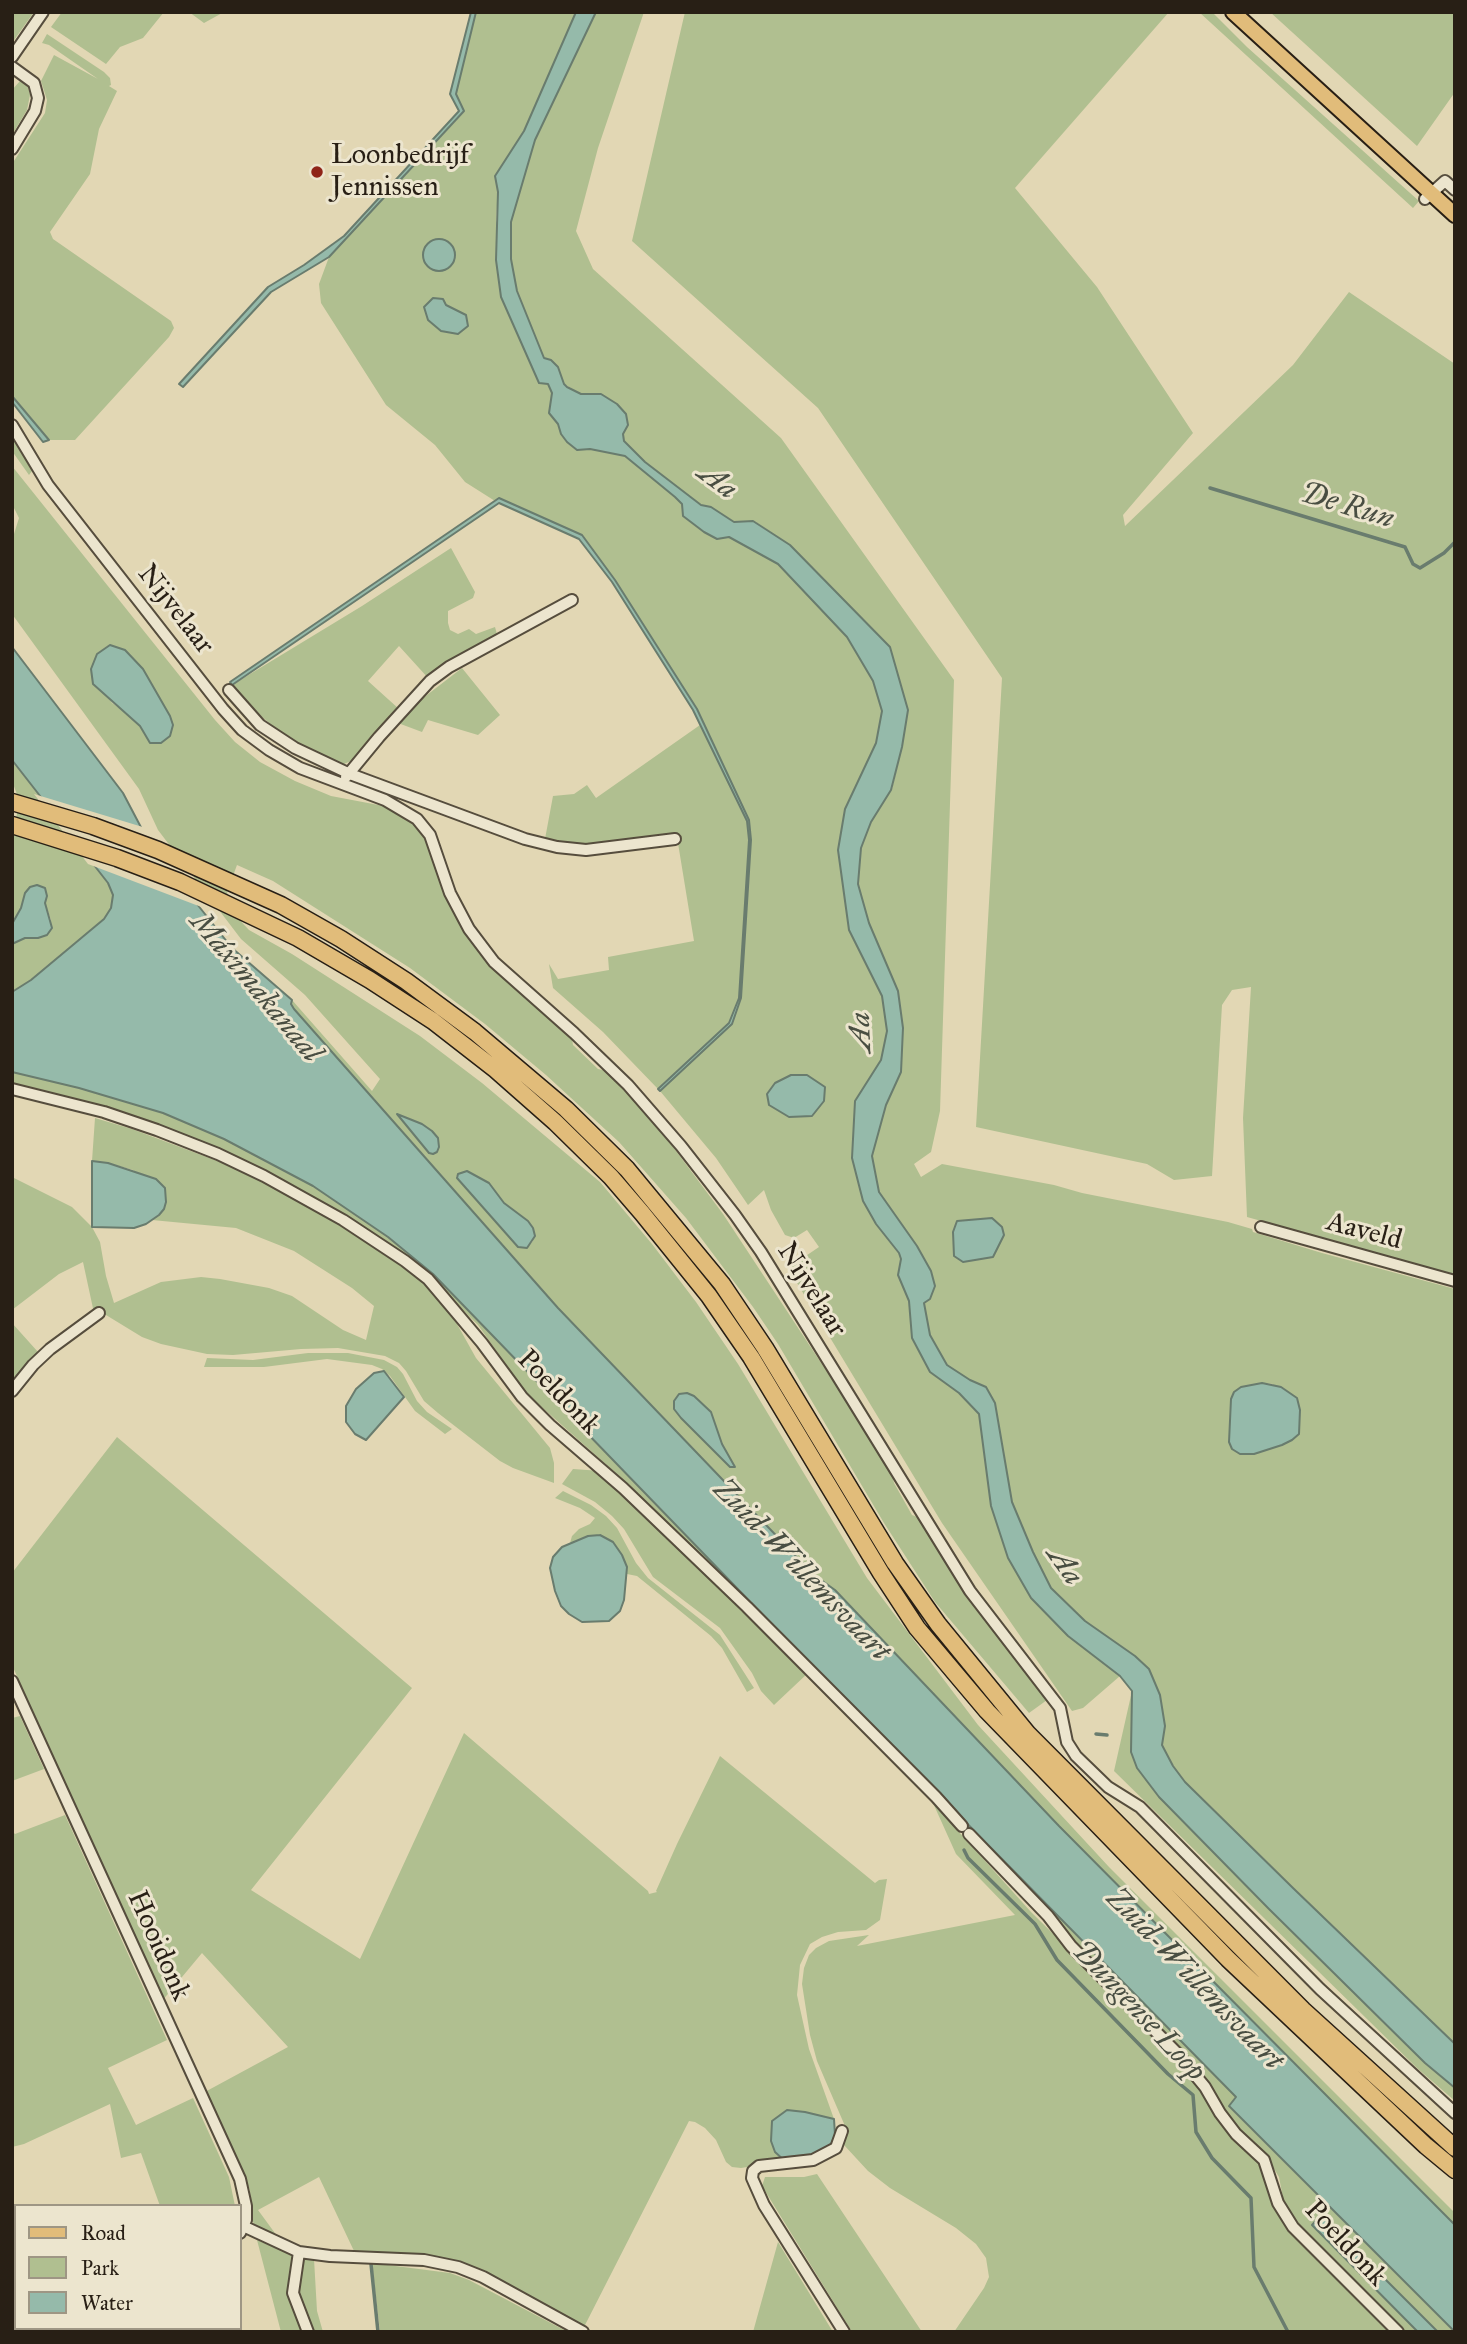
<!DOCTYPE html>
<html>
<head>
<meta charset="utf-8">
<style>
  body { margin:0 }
  #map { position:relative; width:1467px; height:2344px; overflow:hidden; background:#e2d7b4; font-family:"IM FELL Great Primer",serif }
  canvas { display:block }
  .frame { position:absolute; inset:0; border:14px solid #281f15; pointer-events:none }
  .legend { position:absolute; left:14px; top:2204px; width:228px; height:126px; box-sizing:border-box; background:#ece5ce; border:2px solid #9e9684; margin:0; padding:9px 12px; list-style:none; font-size:21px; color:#281f15 }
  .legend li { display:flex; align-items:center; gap:14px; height:35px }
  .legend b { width:35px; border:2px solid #9e9684 }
</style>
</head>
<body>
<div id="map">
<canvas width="1467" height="2344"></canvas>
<div class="frame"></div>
<ul class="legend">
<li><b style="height:9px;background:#e1bc7a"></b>Road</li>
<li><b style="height:19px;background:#b0bf90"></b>Park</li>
<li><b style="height:19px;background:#95baaa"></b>Water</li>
</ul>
</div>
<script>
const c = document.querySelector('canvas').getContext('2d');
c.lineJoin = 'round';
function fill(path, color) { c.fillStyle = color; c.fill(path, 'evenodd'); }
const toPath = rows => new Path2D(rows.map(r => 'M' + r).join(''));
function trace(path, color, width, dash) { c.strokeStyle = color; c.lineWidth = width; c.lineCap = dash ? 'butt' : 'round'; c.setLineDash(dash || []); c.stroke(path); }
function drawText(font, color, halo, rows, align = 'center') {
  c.font = font + ' "IM FELL Great Primer",serif'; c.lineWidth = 6; c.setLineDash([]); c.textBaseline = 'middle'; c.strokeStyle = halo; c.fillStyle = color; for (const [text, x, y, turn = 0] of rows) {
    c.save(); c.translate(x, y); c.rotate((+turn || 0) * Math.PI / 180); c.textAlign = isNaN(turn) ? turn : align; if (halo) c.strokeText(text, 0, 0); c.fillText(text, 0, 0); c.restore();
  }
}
fill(toPath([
  [12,12,34,12,12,43],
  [62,12,164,12,143,38,120,47,106,64,51,27],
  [189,12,224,12,204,23],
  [476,12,576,12,524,131,495,176,498,192,496,220,539,382,548,384,552,393,549,413,558,424,561,434,577,450,590,449,625,456,675,497,682,504,683,516,704,532,717,539,729,537,778,564,847,637,873,681,882,711,876,743,845,809,838,850,849,930,882,996,887,1031,881,1060,855,1101,876,1224,899,1253,901,1259,898,1275,909,1301,912,1339,930,1372,959,1393,979,1414,991,1506,1008,1558,1031,1598,1068,1636,1120,1676,1083,1708,1072,1711,942,1523,788,1268,819,1247,807,1230,794,1238,785,1235,771,1210,764,1190,748,1205,716,1158,660,1091,732,1024,741,998,751,840,749,820,697,709,615,580,582,535,499,498,495,501,465,482,435,445,386,405,321,303,319,284,329,257,464,112,456,94],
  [596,12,644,12,598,148,576,231,593,269,781,438,954,680,940,1111,931,1152,914,1164,921,1177,942,1164,1054,1185,1082,1193,1228,1222,1252,1229,1253,1232,1322,1253,1455,1289,1455,2044,1293,1888,1185,1782,1173,1766,1162,1745,1165,1726,1160,1695,1149,1669,1135,1656,1085,1621,1051,1588,1033,1552,1012,1502,1002,1442,986,1387,970,1380,947,1365,930,1335,924,1302,935,1286,931,1271,917,1246,879,1192,872,1156,886,1105,901,1072,869,923,858,884,861,849,871,822,892,789,902,747,907,710,890,647,790,545,754,521,735,522,711,507,701,505,644,462,624,441,623,434,581,394,564,384,558,367,551,360,544,358,517,291,511,259,511,222,535,140],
  [1262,1383,1273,1384,1254,1454,1241,1387],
  [685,12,1169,12,1015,188,1097,287,1193,433,1123,515,1125,526,1293,365,1349,292,1455,364,1455,1275,1247,1217,1243,1118,1251,987,1232,990,1222,1005,1212,1176,1174,1180,1147,1164,976,1127,1002,678,818,408,632,241],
  [1199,12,1212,12,1247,47,1419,201,1413,208],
  [1270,12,1455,12,1455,92,1417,146],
  [47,34,104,72,110,78,111,85,109,86,117,91,99,129,90,174,50,232,53,239,171,321,174,328,169,337,75,440,49,440,12,396,12,164,45,113,47,100,41,81,54,55,98,79,49,45,42,43],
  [20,81,28,87,30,95,27,110,12,135,12,90],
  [12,437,32,471,29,475,12,451],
  [12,466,215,720,235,742,260,762,295,781,331,796,389,807,415,823,426,838,433,855,444,894,464,932,490,966,572,1039,573,1045,598,1069,607,1071,659,1128,723,1214,891,1469,894,1483,912,1515,920,1518,1047,1700,1029,1713,935,1602,884,1523,778,1344,753,1307,686,1218,619,1142,546,1075,485,1024,410,968,273,881,237,865,227,892,234,914,249,930,292,954,420,1036,482,1083,600,1182,652,1244,696,1302,738,1364,867,1578,978,1725,1109,1867,1455,2213,1455,2225,1059,1826,835,1590,814,1575,558,1308,294,1009,291,1004,292,1000,372,1091,380,1079,305,995,241,939,158,830,139,789,12,614,12,535,14,534,19,518,12,504],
  [110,645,144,735,141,726,128,714,112,703,91,669,97,654],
  [456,1176,489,1183,504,1203,528,1221,533,1241,527,1248,518,1247],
  [711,1412,722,1444,735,1467,681,1418],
  [451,548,475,592,473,598,448,611,448,623,450,630,458,634,469,629,476,634,495,627,498,638,429,679,399,646,368,681,399,709,364,751,353,760,344,764,305,747,284,736,260,715,232,685,362,606],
  [462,668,500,715,478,735,428,720,422,732,398,723,414,705],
  [700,725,747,821,749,840,739,997,729,1023,658,1089,603,1032,553,988,549,964,558,979,609,970,608,957,694,941,677,837,586,844,566,844,545,839,553,796,574,794,587,785,596,798],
  [12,760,108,883,113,895,111,908,104,919,31,980,12,992,12,944,25,938,38,938,51,920,45,903,47,895,25,892,21,908,12,924,12,841,18,808,18,797,12,781],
  [12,1072,79,1088,163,1113,224,1139,313,1186,388,1237,433,1274,822,1676,1236,2097,1229,2107,1454,2332,1438,2332,1321,2216,1312,2225,1418,2332,1403,2332,1296,2225,1284,2203,1279,2177,1268,2159,1239,2133,1180,2051,820,1678,628,1484,527,1394,478,1325,429,1277,219,1151,12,1086],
  [95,1118,132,1129,228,1165,278,1190,369,1241,422,1278,457,1324,476,1358,550,1448,554,1463,554,1483,513,1468,500,1461,438,1413,424,1401,406,1371,399,1363,385,1356,338,1348,301,1349,233,1355,207,1354,161,1344,142,1337,106,1315,98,1319,94,1313,83,1262,59,1274,12,1310,12,1177,72,1207,92,1227,100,1242,106,1276,114,1303,161,1282,201,1277,220,1279,269,1288,292,1296,343,1330,366,1340,374,1306,352,1288,294,1251,236,1228,152,1220,164,1209,133,1170,108,1163,92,1161],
  [12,1323,38,1352,12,1381],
  [308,1353,348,1353,384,1360,397,1367,403,1374,417,1401,427,1412,452,1429,445,1434,415,1411,390,1376,382,1369,372,1365,327,1359,264,1367,204,1367,207,1358,253,1360],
  [117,1437,412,1688,251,1890,360,1959,464,1733,648,1891,649,1894,657,1892,656,1891,677,1844,720,1756,875,1883,879,1880,887,1879,880,1920,866,1930,838,1932,822,1937,810,1944,800,1965,797,1995,809,2049,834,2119,805,2112,787,2110,785,2161,741,2168,732,2167,726,2162,716,2140,705,2128,695,2122,689,2121,584,2327,470,2266,432,2255,354,2251,319,2177,258,2210,280,2240,261,2231,254,2225,251,2215,250,2190,203,2093,288,2047,202,1953,162,2001,12,1665,12,1573],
  [573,1469,601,1471,808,1673,774,1705,761,1691,752,1673,720,1628,653,1577,624,1529,612,1516,595,1502,562,1484],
  [563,1491,591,1505,606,1516,617,1528,636,1563,648,1578,720,1635,754,1688,747,1692,722,1648,711,1636,637,1576,627,1574,627,1567,613,1542,600,1535,588,1536,570,1543,572,1536,579,1529,590,1524,595,1518,580,1508,555,1498],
  [1132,1691,1137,1768,1159,1797,1425,2063,1455,2088,1455,2101,1418,2069,1114,1771],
  [20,1716,44,1769,12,1781,12,1718],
  [933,1803,1031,1912,1124,2004,1201,2088,1260,2162,1276,2204,1391,2332,954,2332,984,2288,989,2277,986,2258,976,2244,956,2228,890,2188,868,2171,844,2145,845,2126,817,2061,810,2035,802,1984,804,1968,809,1955,816,1948,829,1941,869,1935,857,1946,1015,1915,956,1854],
  [65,1815,167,2040,108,2068,136,2125,193,2098,229,2177,235,2206,160,2206,141,2153,121,2158,110,2104,24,2144,12,2147,12,1831,15,1834],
  [817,2174,922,2332,852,2332,762,2186,765,2177,804,2177],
  [257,2240,290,2254,314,2259,317,2311,323,2332,281,2332],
  [778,2242,833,2332,753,2332],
  [372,2263,450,2273,469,2280,568,2332,380,2332],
  [12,2292,16,2292,16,2328,80,2328,80,2332,12,2332]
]), '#b0bf90');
const water = toPath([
  [471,12,476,12,456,94,464,111,329,257,271,292,183,387,179,384,268,287,304,265,344,236,459,111,450,94,471,12],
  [576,12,596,12,535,140,511,222,511,259,517,291,544,358,551,360,558,367,564,384,567,387,581,394,601,394,617,404,626,414,628,425,623,434,624,441,645,462,701,505,711,507,734,522,753,521,790,545,890,647,908,710,902,747,891,790,871,822,861,848,858,884,869,923,898,991,903,1028,901,1072,886,1105,872,1156,879,1192,917,1246,931,1271,935,1286,930,1299,924,1303,930,1335,947,1365,970,1380,986,1387,995,1403,1012,1502,1033,1552,1051,1588,1085,1621,1135,1656,1149,1669,1160,1695,1165,1726,1162,1745,1173,1766,1185,1782,1293,1888,1455,2044,1455,2088,1425,2063,1269,1909,1159,1797,1137,1768,1131,1752,1132,1691,1120,1676,1068,1636,1031,1598,1008,1558,991,1506,979,1414,959,1393,930,1372,912,1338,909,1301,898,1275,901,1259,899,1253,876,1224,863,1201,852,1158,855,1101,881,1060,887,1031,882,996,849,930,838,850,845,809,876,743,882,711,873,681,847,637,778,564,729,537,717,539,704,532,683,516,682,504,675,497,625,456,590,449,577,450,567,442,561,434,558,424,549,413,552,393,548,384,539,383,501,297,496,260,498,192,495,176,524,131,576,12],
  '423 255a16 16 0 1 1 32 0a16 16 0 1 1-32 0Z',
  [433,298,443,299,446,305,466,315,468,326,458,334,441,331,428,320,424,307,433,298],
  [12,396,49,440,43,442,12,402,12,396],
  [499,498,582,535,615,580,697,709,749,820,751,840,741,998,732,1024,660,1091,658,1089,729,1023,739,998,749,840,747,821,693,710,612,582,579,539,499,503,232,685,230,682,499,498],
  [110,645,125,650,143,669,170,716,173,725,170,736,161,743,150,743,140,726,93,684,91,669,97,654,110,645],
  [12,647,123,793,144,833,189,894,232,948,292,1000,291,1004,294,1009,558,1308,814,1575,835,1590,1059,1826,1455,2225,1455,2332,1229,2106,1236,2097,822,1676,433,1274,388,1237,313,1186,224,1139,163,1113,79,1088,12,1072,12,992,31,980,104,919,111,908,113,895,108,883,12,760,12,647],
  [37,885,45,888,47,896,45,903,52,928,47,935,38,938,25,938,12,944,12,924,21,908,25,893,30,887,37,885],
  [791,1075,807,1075,825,1087,824,1101,812,1116,789,1117,769,1105,767,1094,775,1083,791,1075],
  [397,1114,422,1124,432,1131,438,1138,439,1147,437,1152,433,1154,429,1153,397,1114],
  [92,1161,108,1163,156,1179,165,1188,166,1202,164,1209,159,1215,146,1224,134,1228,92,1227,92,1161],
  [467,1171,489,1183,504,1203,528,1221,533,1228,535,1236,527,1248,518,1247,457,1178,458,1174,467,1171],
  [992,1218,1002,1227,1004,1235,993,1257,963,1262,954,1256,953,1232,957,1221,992,1218],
  [384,1371,404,1397,366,1440,355,1434,346,1422,346,1406,356,1389,374,1373,384,1371],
  [1262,1383,1281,1387,1297,1398,1300,1410,1299,1434,1292,1440,1282,1445,1254,1454,1240,1454,1232,1449,1229,1442,1231,1399,1234,1392,1241,1387,1262,1383],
  [687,1393,694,1396,711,1412,722,1444,735,1467,730,1467,681,1418,674,1409,674,1401,679,1394,687,1393],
  [600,1535,613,1542,622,1555,627,1567,624,1600,620,1611,609,1621,582,1622,569,1614,561,1606,555,1591,550,1568,553,1557,562,1547,588,1536,600,1535],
  [787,2110,805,2112,834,2119,835,2135,831,2144,813,2157,785,2161,775,2152,771,2141,772,2121,787,2110],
  [1321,2215,1438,2332,1418,2332,1312,2225,1321,2215]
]);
fill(water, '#95baaa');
trace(water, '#697c6e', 2);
fill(toPath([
  [34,794,146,828,204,908,88,864]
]), '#e2d7b4');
trace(toPath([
  [1210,488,1405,547,1413,564,1420,568,1444,553,1455,542],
  [1096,1734,1107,1735],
  [964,1850,968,1858,1035,1924,1057,1960,1168,2074,1193,2095,1196,2132,1212,2158,1251,2198,1254,2267,1288,2332],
  [371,2264,378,2332]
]), '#697c6e', 3.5);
const minor = toPath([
  [12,57,43,12],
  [12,67,34,83,38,98,35,111,12,149],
  [1425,199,1445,181,1455,190],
  [12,425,48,485,223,709,242,730,269,750,300,768,385,800,417,819,430,835,450,893,469,929,494,962,574,1033,628,1085,681,1146,735,1215,761,1252,970,1591,1060,1708,1067,1742,1076,1756,1108,1787,1140,1807,1320,1989,1455,2113],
  [229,690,260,725,295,748,350,774,525,839,557,847,586,850,675,839],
  [346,777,379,737,430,681,449,667,572,600],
  [12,1089,104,1112,157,1130,218,1154,264,1176,343,1220,405,1261,428,1279,482,1343,522,1397,550,1425,623,1488,747,1607,936,1797,962,1826],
  [1261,1227,1455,1281],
  [12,1391,33,1365,50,1349,99,1313],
  [12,1681,240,2179,246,2206,246,2220,240,2233],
  [969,1834,1048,1916,1071,1946,1177,2053,1205,2087,1220,2113,1236,2134,1264,2160,1278,2203,1293,2227,1398,2332],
  [842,2131,836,2148,813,2160,759,2166,753,2171,752,2178,764,2205,844,2332],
  [243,2226,299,2252,330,2256,424,2260,458,2267,483,2277,583,2332],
  [299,2252,293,2293,308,2332],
  [12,2283,16,2283],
  [21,2332,21,2328]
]);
const major = toPath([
  [1233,12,1455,215]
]);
const highway = toPath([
  [12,802,93,826,158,850,281,905,341,939,406,981,475,1032,566,1109,627,1169,722,1284,765,1348,895,1563,938,1624,1028,1734,1303,2010,1455,2148],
  [12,825,117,858,180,882,298,938,370,980,433,1021,496,1070,555,1122,611,1177,642,1213,709,1296,751,1357,881,1573,917,1628,987,1711,1228,1959,1426,2146,1455,2170]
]);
trace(minor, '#564d3d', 14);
trace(major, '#281f15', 18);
trace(highway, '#281f15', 19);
trace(minor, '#ece5ce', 10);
trace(major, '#e1bc7a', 14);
trace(highway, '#e1bc7a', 16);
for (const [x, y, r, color] of [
  [317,172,7,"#8f2418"]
]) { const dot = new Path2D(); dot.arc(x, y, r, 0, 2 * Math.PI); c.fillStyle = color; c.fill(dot); trace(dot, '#ece5ce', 2.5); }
drawText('28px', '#281f15', '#ece5ce', [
  ["Loonbedrijf",331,156],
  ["Jennissen",331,188]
], 'left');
drawText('28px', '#281f15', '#ece5ce', [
  ["Nijvelaar",175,610,52],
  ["Aaveld",1364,1232,15],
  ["Nijvelaar",811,1290,58],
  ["Poeldonk",558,1393,46],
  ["Hooidonk",158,1946,66],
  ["Poeldonk",1345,2244,47]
]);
drawText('italic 30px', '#494e42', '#ece5ce', [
  ["Aa",717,482,37],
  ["De Run",1347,507,17],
  ["Máximakanaal",255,988,50],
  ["Aa",862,1032,-92],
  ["Aa",1064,1566,55],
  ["Zuid-Willemsvaart",801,1571,46],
  ["Zuid-Willemsvaart",1194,1980,46],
  ["Dungense Loop",1138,2012,47]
]);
</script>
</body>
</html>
